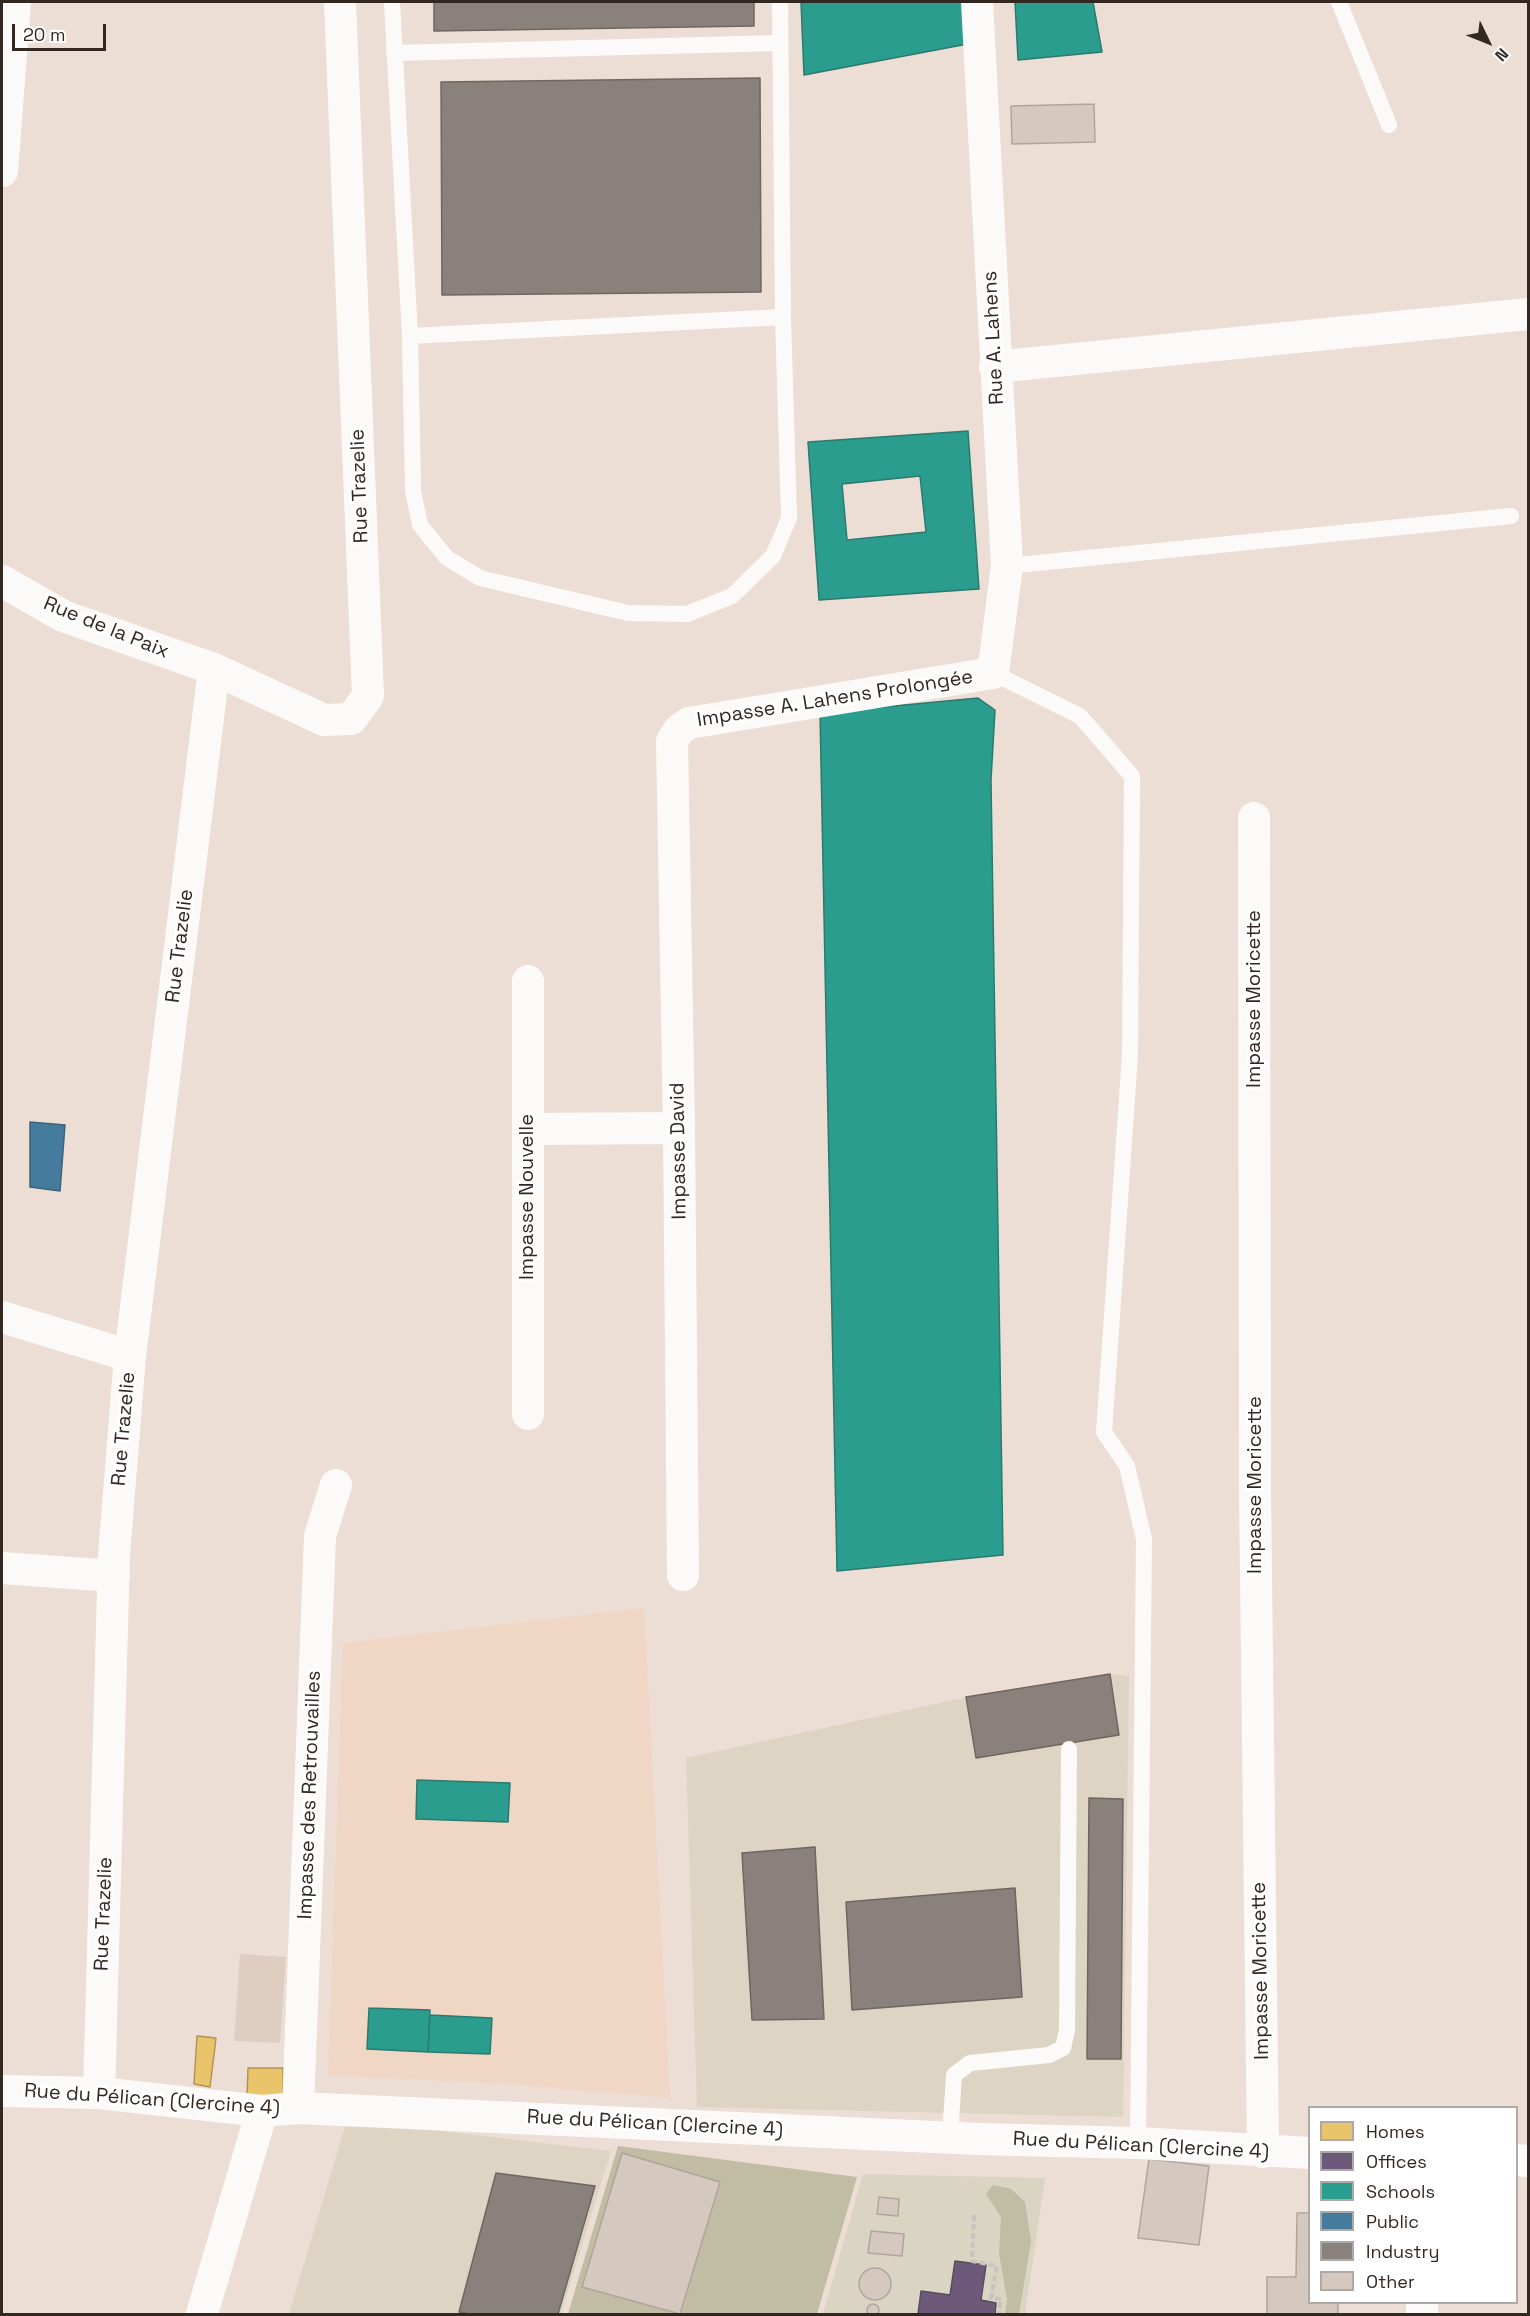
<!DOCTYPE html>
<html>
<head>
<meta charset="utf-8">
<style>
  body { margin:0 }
  #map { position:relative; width:1530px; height:2316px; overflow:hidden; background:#ecded4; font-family:"Space Grotesk",sans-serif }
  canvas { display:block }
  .frame { position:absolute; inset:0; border:3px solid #322821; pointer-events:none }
  .legend { position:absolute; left:1308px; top:2106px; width:210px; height:198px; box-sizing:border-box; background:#fff; border:2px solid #ada9a6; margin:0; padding:8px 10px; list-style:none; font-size:18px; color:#322821 }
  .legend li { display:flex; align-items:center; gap:12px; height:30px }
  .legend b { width:30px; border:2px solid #ada9a6 }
  .north { position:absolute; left:1458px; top:12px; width:60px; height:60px; -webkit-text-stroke:4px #fff; paint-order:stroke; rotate:133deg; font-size:16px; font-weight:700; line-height:24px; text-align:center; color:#322821 }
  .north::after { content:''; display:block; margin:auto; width:21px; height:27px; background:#322821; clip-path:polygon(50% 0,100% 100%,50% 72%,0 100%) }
  .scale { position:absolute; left:12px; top:24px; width:94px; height:27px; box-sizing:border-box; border:3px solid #322821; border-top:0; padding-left:8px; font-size:18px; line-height:21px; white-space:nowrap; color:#322821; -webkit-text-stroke:4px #fff; paint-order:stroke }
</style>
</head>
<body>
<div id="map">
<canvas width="1530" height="2316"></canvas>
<div class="frame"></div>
<ul class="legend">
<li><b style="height:16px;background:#e9c46a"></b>Homes</li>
<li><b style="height:16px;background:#6d597a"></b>Offices</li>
<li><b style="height:16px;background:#2a9d8f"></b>Schools</li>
<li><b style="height:16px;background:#457b9d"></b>Public</li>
<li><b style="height:16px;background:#8a817c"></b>Industry</li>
<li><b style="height:16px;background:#d4c8bf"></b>Other</li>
</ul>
<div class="north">N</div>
<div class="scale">20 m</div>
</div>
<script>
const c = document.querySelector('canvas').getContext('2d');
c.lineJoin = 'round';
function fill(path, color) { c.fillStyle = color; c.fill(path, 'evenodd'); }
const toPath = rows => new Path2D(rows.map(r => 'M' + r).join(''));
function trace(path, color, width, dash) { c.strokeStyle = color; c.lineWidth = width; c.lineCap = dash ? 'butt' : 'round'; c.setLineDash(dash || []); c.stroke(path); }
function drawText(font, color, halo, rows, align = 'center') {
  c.font = font + ' "Space Grotesk",sans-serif'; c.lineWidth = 6; c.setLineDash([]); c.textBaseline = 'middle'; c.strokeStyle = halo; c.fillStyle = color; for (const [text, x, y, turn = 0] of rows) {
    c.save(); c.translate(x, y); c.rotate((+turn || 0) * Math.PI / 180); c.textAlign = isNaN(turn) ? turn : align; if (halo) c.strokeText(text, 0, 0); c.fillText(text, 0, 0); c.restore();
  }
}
fill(toPath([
  [240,1954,286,1957,280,2043,234,2041]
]), '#dfcdc2');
fill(toPath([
  [1110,1674,1129,1676,1123,2117,697,2107,686,1758,967,1697],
  [347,2120,611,2151,561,2314,289,2314]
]), '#ded4c3');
fill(toPath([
  [644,1608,670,2098,496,2083,328,2076,343,1643]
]), '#efd6c5');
fill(toPath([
  [863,2174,1045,2178,1025,2314,823,2314]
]), '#dad5c2');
fill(toPath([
  [618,2146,857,2177,817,2314,568,2314],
  [993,2185,1011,2189,1025,2202,1031,2241,1019,2314,1005,2314,1007,2299,999,2253,1001,2217,986,2194]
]), '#c1bca4');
const homes = toPath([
  [197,2036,216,2038,210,2087,194,2084,197,2036],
  [248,2068,283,2068,283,2097,247,2097,248,2068]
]);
fill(homes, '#e9c46a');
trace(homes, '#b29554', 1.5);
const offices = toPath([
  [955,2261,986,2265,981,2300,996,2303,995,2314,918,2314,921,2291,950,2295,955,2261]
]);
fill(offices, '#6d597a');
trace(offices, '#5b4a5f', 1.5);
const schools = toPath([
  [801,2,970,2,973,43,804,75,801,2],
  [1015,2,1093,2,1102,52,1018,60,1015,2],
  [968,431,979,589,819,600,808,442,968,431],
  [920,476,926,532,847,540,842,484,920,476],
  [978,698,995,710,991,780,1003,1555,837,1571,820,713,978,698],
  [417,1780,510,1783,508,1822,416,1819,417,1780],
  [369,2008,430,2010,428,2052,367,2049,369,2008],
  [430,2015,492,2018,490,2054,428,2052,430,2015]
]);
fill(schools, '#2a9d8f');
trace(schools, '#2c7a6e', 1.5);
const public = toPath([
  [30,1122,65,1125,60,1191,30,1187,30,1122]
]);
fill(public, '#457b9d');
trace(public, '#3f6278', 1.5);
const industry = toPath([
  [434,2,754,2,754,26,434,31,434,2],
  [760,78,761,292,442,295,441,82,760,78],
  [1110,1674,1119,1735,976,1758,966,1697,1110,1674],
  [1089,1798,1123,1799,1121,2059,1087,2059,1089,1798],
  [815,1847,824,2019,752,2020,742,1853,815,1847],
  [1015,1888,1022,1997,852,2010,846,1902,1015,1888],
  [496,2173,595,2186,558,2314,470,2314,459,2312,496,2173]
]);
fill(industry, '#8a817c');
trace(industry, '#706661', 1.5);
const building = toPath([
  [1094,104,1095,142,1012,144,1011,106,1094,104],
  [622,2153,720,2182,680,2314,582,2287,622,2153],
  [1149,2159,1209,2166,1199,2245,1138,2238,1149,2159],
  [879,2197,899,2199,898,2216,877,2214,879,2197],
  [1297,2213,1310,2213,1310,2302,1338,2302,1338,2314,1267,2314,1267,2277,1296,2277,1297,2213],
  [871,2231,904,2234,902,2256,868,2253,871,2231],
  '859 2284a16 16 0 1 1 32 0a16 16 0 1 1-32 0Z',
  '867 2310a6 6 0 1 1 12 0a6 6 0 1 1-12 0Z'
]);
fill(building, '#d4c8bf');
trace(building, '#b0a59d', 1.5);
trace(toPath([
  [974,2215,972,2261,997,2266,991,2298,1001,2299,999,2314]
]), '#c7c3bf', 4, [6, 3]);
trace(toPath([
  [392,2,410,336,413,491,420,525,447,558,480,578,628,613,687,614,732,596,773,556,789,518,783,317,780,2],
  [1339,2,1389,125],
  [394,53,780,43],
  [410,336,783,317],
  [1007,566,1511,516],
  [993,673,1080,716,1132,776,1130,1054,1104,1432,1127,1466,1144,1539,1138,2143],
  [950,2137,954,2075,970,2063,1049,2055,1063,2048,1067,2030,1069,1749]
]), '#fcfaf9', 16);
trace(toPath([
  [2,171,15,2],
  [995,367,1528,314],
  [2,581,63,616,214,669],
  [1254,818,1255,1493,1263,2152],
  [528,1129,679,1128],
  [2,1317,130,1356],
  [528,1414,528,981],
  [2,1568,114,1576],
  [683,1575,679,1128,672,741,679,730,689,723,993,673,1007,566,977,2],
  [2,2091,99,2093,262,2111,298,2108,978,2139,1138,2143,1310,2153],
  [99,2093,114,1555,130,1356,214,669,324,720,351,719,368,696,340,2],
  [298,2108,320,1536,336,1485],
  [1516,2160,1528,2161],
  [202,2314,262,2111],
  [1422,2314,1422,2302]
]), '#fcfaf9', 32);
drawText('20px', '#322821', '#fff', [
  ["Rue A. Lahens",994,338,-93],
  ["Rue Trazelie",360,486,-92],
  ["Rue de la Paix",106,628,22],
  ["Impasse A. Lahens Prolongée",835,699,-9],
  ["Rue Trazelie",180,946,-83],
  ["Impasse Moricette",1255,999,-90],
  ["Impasse David",679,1151,-91],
  ["Impasse Nouvelle",528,1197,-90],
  ["Rue Trazelie",124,1429,-85],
  ["Impasse Moricette",1256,1485,-90],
  ["Impasse des Retrouvailles",310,1795,-88],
  ["Rue Trazelie",104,1914,-88],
  ["Impasse Moricette",1261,1971,-91],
  ["Rue du Pélican (Clercine 4)",152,2100,4],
  ["Rue du Pélican (Clercine 4)",655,2124,3],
  ["Rue du Pélican (Clercine 4)",1141,2146,3]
]);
</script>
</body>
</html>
